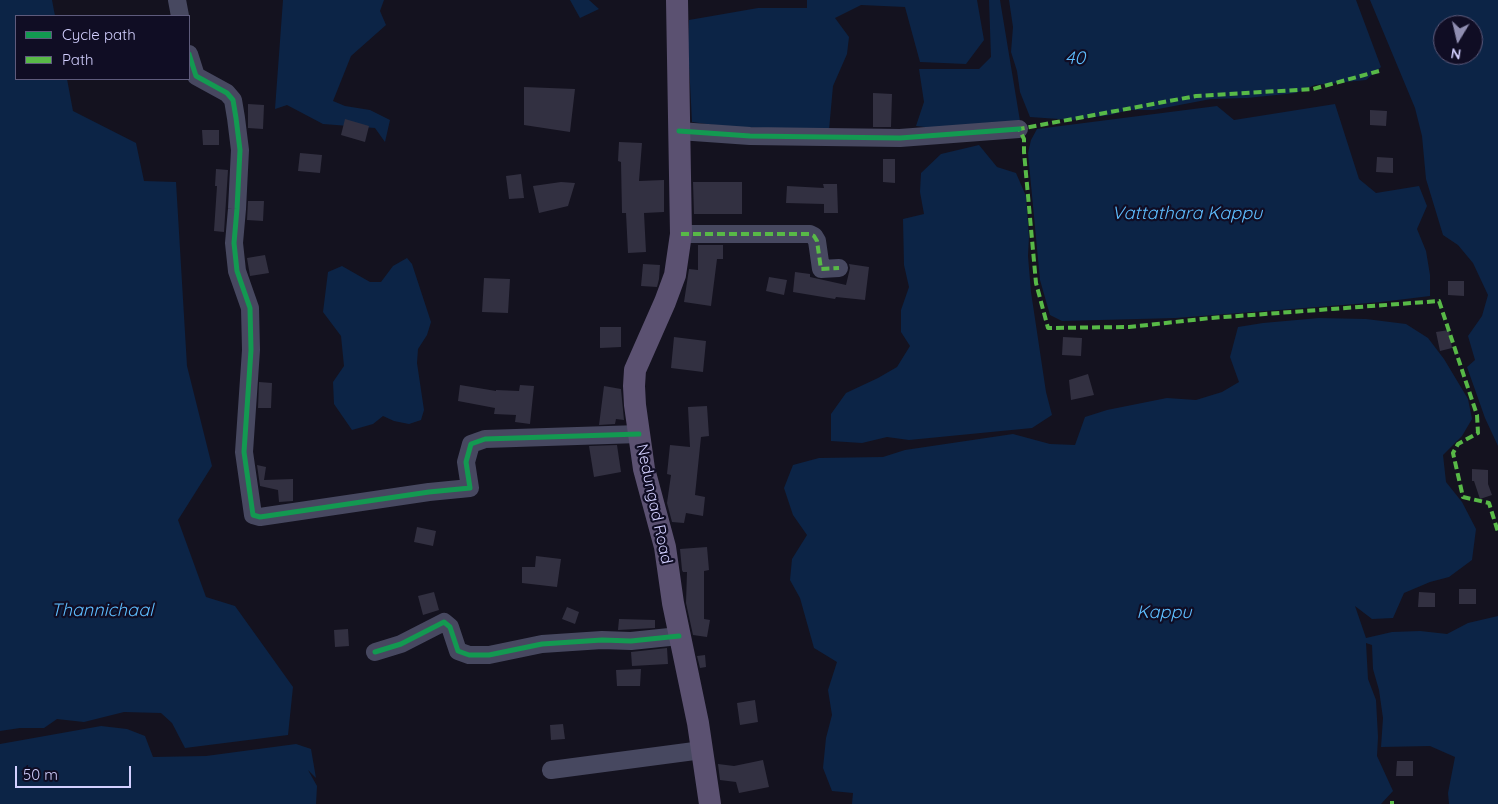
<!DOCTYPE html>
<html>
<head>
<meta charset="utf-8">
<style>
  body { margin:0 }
  #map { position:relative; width:1498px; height:804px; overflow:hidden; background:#14121f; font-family:Quicksand,sans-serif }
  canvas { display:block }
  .legend { position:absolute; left:15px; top:15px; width:175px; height:65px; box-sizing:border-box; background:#100d24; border:1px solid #5e5b7c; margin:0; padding:6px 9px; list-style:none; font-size:15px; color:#d3d0ff }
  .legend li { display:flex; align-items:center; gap:10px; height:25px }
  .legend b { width:25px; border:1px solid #5e5b7c }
  .north { position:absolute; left:1433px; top:15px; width:50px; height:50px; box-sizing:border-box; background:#100d24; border:1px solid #5e5b7c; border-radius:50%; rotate:189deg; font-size:14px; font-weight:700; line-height:20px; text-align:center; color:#d3d0ff }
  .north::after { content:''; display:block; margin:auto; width:18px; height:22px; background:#908eb1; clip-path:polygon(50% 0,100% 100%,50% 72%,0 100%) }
  .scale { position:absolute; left:15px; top:766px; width:116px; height:22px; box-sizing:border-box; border:2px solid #d3d0ff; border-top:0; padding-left:6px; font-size:15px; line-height:18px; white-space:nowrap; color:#d3d0ff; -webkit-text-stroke:4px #100d24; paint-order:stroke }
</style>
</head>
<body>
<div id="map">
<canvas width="1498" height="804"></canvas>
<ul class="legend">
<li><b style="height:6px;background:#139951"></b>Cycle path</li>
<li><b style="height:6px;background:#58b947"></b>Path</li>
</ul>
<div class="north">N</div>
<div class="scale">50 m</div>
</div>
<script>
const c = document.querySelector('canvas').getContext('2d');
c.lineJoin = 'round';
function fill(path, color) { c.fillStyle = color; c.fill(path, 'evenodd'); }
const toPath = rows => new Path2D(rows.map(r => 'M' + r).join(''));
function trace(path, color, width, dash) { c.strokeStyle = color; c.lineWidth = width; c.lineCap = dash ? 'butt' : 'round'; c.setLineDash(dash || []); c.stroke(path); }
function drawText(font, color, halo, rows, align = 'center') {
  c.font = font + ' Quicksand,sans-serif'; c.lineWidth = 4.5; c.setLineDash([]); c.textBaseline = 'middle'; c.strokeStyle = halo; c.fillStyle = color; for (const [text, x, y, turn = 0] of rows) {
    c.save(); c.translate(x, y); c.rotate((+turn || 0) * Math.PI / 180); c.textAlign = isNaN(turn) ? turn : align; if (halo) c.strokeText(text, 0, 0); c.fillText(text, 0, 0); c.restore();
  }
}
fill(toPath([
  [0,0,52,0,55,16,16,16,16,79,67,79,73,111,136,143,144,181,176,182,187,366,212,466,178,520,206,597,235,606,293,687,288,735,185,748,172,723,161,713,124,712,84,722,57,719,44,728,20,728,0,731],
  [283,0,384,0,380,11,386,25,351,56,333,101,345,106,370,110,390,120,385,142,375,128,323,124,287,105,275,109],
  [570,0,589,0,599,9,580,18],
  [807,0,977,0,984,40,966,64,920,62,905,7,861,5,835,18,849,37,847,54,833,86,829,130,728,127,692,122,688,44,689,20,758,8,807,8],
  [989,0,1000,0,1020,121,942,129,916,126,924,102,919,69,979,69,991,57],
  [1009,0,1356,0,1381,67,1366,80,1315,85,1296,93,1247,98,1211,99,1153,110,1129,110,1110,115,1073,120,1030,117,1020,92,1017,71,1011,52,1013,27],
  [1370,0,1498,0,1498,446,1485,418,1467,367,1475,360,1468,336,1482,316,1488,295,1473,263,1458,245,1443,235,1426,179,1422,136,1415,108],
  [1443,25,1473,25,1473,55,1443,55],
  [1335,104,1359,179,1376,193,1419,186,1427,206,1417,229,1426,251,1430,275,1430,296,1381,302,1176,318,1062,321,1050,315,1040,280,1028,153,1031,140,1037,129,1217,106,1234,120],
  [979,145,997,167,1016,173,1026,196,1029,237,1028,256,1031,292,1046,392,1052,415,1032,428,909,440,887,437,862,443,831,441,831,414,846,393,878,378,897,367,910,346,901,332,901,310,909,287,904,265,903,219,924,214,920,192,921,173,941,154],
  [407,258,412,264,431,322,427,335,418,349,417,363,424,410,421,420,409,424,394,421,383,416,373,424,352,430,334,404,333,382,344,366,341,336,323,312,328,272,342,266,370,282,381,282,393,266],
  [1319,318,1366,319,1406,324,1428,338,1444,359,1468,399,1472,419,1462,436,1443,455,1446,482,1462,502,1476,529,1472,560,1449,577,1430,582,1404,593,1393,618,1372,619,1355,606,1366,638,1392,632,1420,631,1447,634,1468,623,1498,616,1498,804,1449,804,1448,793,1455,757,1430,746,1381,747,1383,718,1379,690,1373,669,1372,645,1366,643,1368,679,1376,700,1378,737,1377,756,1393,791,1381,804,852,804,853,793,832,791,823,768,826,738,832,715,828,690,837,662,814,648,800,598,790,580,792,559,807,535,793,515,784,488,793,465,819,458,883,457,905,450,1013,434,1050,444,1075,445,1085,417,1107,410,1167,398,1196,400,1222,392,1239,382,1230,357,1238,327,1263,323],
  [101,726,127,729,145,736,153,757,206,756,296,744,311,749,316,778,308,770,317,786,316,804,0,804,0,744]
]), '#0c2446');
fill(toPath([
  [524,87,575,89,570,132,524,125],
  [873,93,892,94,891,127,873,127],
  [248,104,264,105,263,129,248,128],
  [1370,110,1387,111,1386,126,1370,125],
  [345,119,369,126,365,142,341,135],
  [202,130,219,130,219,145,203,145],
  [619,142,642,143,639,181,664,180,664,212,644,213,646,252,628,253,626,213,622,213,621,162,618,161],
  [300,153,322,155,320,173,298,171],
  [1377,157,1393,158,1393,173,1376,172],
  [883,159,895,159,895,183,883,182],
  [216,169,228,170,224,232,214,231,217,186,215,186],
  [521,174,524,198,509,199,506,176],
  [561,182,575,183,568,206,539,213,533,186],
  [693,182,742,182,742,214,694,214],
  [823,184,837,184,838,213,824,213,824,204,786,203,787,186,824,188],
  [248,201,264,201,263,221,247,220],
  [698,245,723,245,723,259,717,259,711,306,684,302,689,269,698,270],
  [265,255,269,273,250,276,247,258],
  [643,264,660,265,659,279,657,287,641,286],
  [849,264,869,267,865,300,836,297,835,299,793,292,795,272,810,274,810,277,846,285,850,268],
  [769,277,787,280,784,295,766,291],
  [484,278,510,279,508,313,482,312],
  [1448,281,1464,281,1464,296,1448,295],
  [600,327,621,327,621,347,600,348],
  [1449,330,1452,348,1440,351,1436,332],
  [674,337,706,341,703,372,671,368],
  [1063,337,1082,338,1081,356,1062,355],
  [1088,374,1094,395,1071,400,1069,380],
  [259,382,272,383,271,408,258,408],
  [460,385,496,391,496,390,519,391,520,385,534,386,530,424,515,422,516,415,494,414,495,408,458,401],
  [604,386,621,389,624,420,616,419,615,424,599,425],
  [707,406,709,436,701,437,695,495,705,497,703,516,686,513,684,523,672,522,667,503,671,475,667,474,670,445,690,447,688,407],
  [617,445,621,472,594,477,589,446],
  [257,465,266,467,264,480,293,479,293,501,279,502,278,490,260,486],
  [1472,469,1488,470,1488,484,1492,495,1480,499,1474,481,1472,481],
  [417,527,436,531,433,546,414,542],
  [707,547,709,570,704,571,704,619,710,620,707,637,693,635,686,603,687,572,683,572,682,570,680,549],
  [536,556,561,559,557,587,522,583,522,567,535,567],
  [1459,589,1476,589,1476,604,1459,604],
  [434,592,439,610,423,615,418,596],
  [1419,592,1435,593,1435,607,1418,607],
  [567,607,579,612,575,624,562,619],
  [619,619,655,620,655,628,618,630],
  [348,629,349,646,335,647,334,630],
  [667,648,668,664,632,666,631,652],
  [705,655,706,667,700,668,697,656],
  [641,669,640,686,617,686,616,670],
  [755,700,758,722,740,725,737,703],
  [563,724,565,739,551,740,550,725],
  [763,760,769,787,739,793,736,782,720,780,718,764,734,766],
  [1397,761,1413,761,1413,776,1396,776]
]), '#323041');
trace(toPath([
  [177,0,180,16],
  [189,54,196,76,227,93,233,100,236,118,240,150,237,209,234,243,237,271,250,308,251,350,244,452,253,515,260,517,429,492,470,488,466,462,471,444,485,439,639,434],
  [679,131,750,136,900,138,1019,129],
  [681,234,810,234,814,236,817,241,821,269,839,268],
  [375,652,401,644,444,622,450,627,458,651,469,655,489,655,542,644,602,640,631,641,679,636],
  [551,770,702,750]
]), '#474860', 18);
trace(toPath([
  [677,0,681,234,675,275,665,302,635,370,634,386,635,405,644,469,665,547,673,603,698,723,710,804]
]), '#5b5171', 22);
trace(toPath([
  [1379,71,1313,89,1196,96,1019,129,1024,139,1024,152,1036,283,1048,328,1129,327,1211,318,1439,301,1477,415,1478,433,1458,444,1453,453,1463,497,1489,503,1498,532],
  [681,234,810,234,814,236,817,241,821,269,839,268],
  [1392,801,1392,804]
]), '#58b947', 4, [8, 4]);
trace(toPath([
  [189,54,196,76,227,93,233,100,236,118,240,150,237,209,234,243,237,271,250,308,251,350,244,452,253,515,260,517,429,492,470,488,466,462,471,444,485,439,639,434],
  [679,131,750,136,900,138,1019,129],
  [375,652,401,644,444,622,450,627,458,651,469,655,489,655,542,644,602,640,631,641,679,636]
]), '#139951', 5);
drawText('16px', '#d3d0ff', '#100d24', [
  ["Nedungad Road",654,504,78]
]);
drawText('italic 18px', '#5ebeff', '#100d24', [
  ["40",1075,59],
  ["Vattathara Kappu",1187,214],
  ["Thannichaal",102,611],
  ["Kappu",1164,613]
]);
</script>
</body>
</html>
